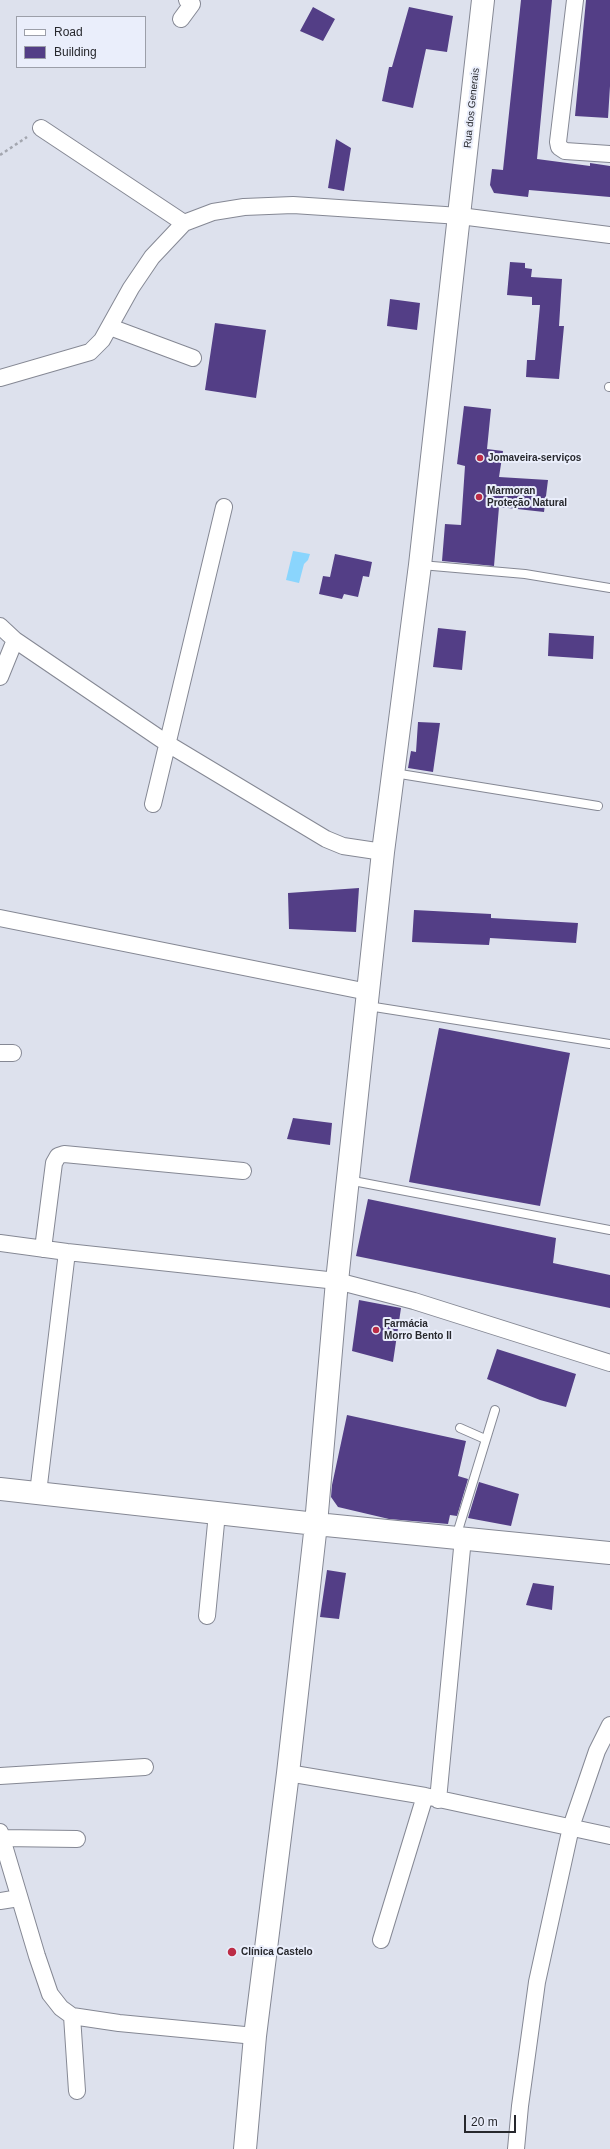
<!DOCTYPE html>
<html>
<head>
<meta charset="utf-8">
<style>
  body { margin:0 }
  #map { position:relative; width:610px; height:2149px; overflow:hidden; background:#dde1ed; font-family:Arial,sans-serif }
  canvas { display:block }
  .legend { position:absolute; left:16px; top:16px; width:130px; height:52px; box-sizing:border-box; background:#eaeefb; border:1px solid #9c9fa9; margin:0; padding:5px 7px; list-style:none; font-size:12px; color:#27282d }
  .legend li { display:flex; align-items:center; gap:8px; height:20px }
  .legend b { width:20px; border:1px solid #9c9fa9 }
  .scale { position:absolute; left:464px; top:2115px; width:52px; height:18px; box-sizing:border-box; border:2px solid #27282d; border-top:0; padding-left:5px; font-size:12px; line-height:14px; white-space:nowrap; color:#27282d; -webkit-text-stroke:3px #eaeefb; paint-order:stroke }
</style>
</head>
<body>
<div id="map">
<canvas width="610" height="2149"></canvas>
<ul class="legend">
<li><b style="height:5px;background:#fff"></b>Road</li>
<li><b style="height:11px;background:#533e86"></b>Building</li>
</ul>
<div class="scale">20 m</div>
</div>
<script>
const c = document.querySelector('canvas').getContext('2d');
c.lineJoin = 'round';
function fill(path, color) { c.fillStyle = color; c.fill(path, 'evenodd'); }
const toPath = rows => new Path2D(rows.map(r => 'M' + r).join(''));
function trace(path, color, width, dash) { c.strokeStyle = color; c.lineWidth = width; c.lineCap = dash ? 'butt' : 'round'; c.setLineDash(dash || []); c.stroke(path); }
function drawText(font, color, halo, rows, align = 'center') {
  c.font = font + ' Arial,sans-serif'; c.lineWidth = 4; c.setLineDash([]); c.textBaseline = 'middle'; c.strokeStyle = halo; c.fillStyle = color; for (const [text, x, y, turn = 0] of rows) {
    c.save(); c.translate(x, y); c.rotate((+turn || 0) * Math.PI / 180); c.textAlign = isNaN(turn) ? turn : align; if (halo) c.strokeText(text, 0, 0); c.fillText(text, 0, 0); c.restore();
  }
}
fill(toPath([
  [293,551,310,554,308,560,304,564,299,583,286,580]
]), '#8ad5fd');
fill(toPath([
  [521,0,552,0,537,159,590,166,590,163,610,166,610,197,529,190,528,197,494,193,490,185,492,169,503,170],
  [586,0,610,0,610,86,608,118,575,116],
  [313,7,335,19,323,41,300,31],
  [409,7,453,16,447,52,426,49,413,108,382,101,389,67,392,67],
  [336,139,351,148,344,191,328,188],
  [510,262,525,263,525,268,532,269,531,277,562,279,559,326,564,326,559,379,526,377,527,360,535,360,540,305,532,305,532,297,507,295],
  [390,299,420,303,417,330,387,326],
  [215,323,266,330,256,398,205,390],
  [464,406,491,409,487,449,503,451,499,477,548,480,544,512,499,507,494,566,442,561,445,524,461,525,465,466,457,464],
  [335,554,372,562,369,577,363,576,358,597,344,594,342,599,319,594,323,576,330,577],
  [438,628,466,631,462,670,433,667],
  [549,633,594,636,593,659,548,656],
  [418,722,440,723,433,772,408,768,411,751,416,752],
  [359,888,356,932,289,929,288,893],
  [414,910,491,914,491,918,578,923,576,943,490,938,489,945,412,942],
  [439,1028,570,1053,540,1206,409,1182],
  [293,1118,332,1123,330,1145,287,1139],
  [368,1199,556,1238,553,1263,610,1275,610,1308,356,1256],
  [359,1300,401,1308,393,1362,352,1351],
  [497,1349,576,1374,566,1407,540,1400,487,1379],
  [347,1415,466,1441,458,1476,468,1479,457,1516,450,1515,448,1524,389,1519,338,1507,331,1497,332,1485],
  [479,1482,519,1494,511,1526,468,1518],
  [327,1570,346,1573,339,1619,320,1617],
  [533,1583,554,1586,552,1610,526,1605]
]), '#533e86');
const lane = toPath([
  [609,387,610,387],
  [421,565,525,574,610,588],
  [394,773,598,806],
  [368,1006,610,1044],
  [348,1180,610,1230],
  [460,1428,485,1439],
  [456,1537,495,1410]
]);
const street = toPath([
  [575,0,558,142,559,147,565,151,610,154],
  [181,19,192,4,187,0],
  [41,128,184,223],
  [110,327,193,358],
  [0,378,90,352,102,340,131,288,152,257,184,223,213,212,244,207,293,205,460,216,610,235],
  [0,626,15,640,168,744,326,839,343,846,383,852],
  [0,677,15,640],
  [153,804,224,507],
  [0,918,368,992],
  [0,1053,13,1053],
  [0,1243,67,1252,337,1281,414,1301,610,1363],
  [43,1249,54,1163,58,1156,64,1154,243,1171],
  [38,1493,67,1252],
  [207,1616,217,1513],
  [288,1773,425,1796,610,1836],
  [0,1776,145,1767],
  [438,1800,463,1538],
  [0,1832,37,1956,50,1994,61,2008,72,2016,119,2023,255,2036],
  [2,1838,77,1839],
  [0,1901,19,1898],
  [381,1940,425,1796],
  [72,2016,77,2091],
  [516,2149,520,2106,537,1982,571,1827,597,1751,610,1725]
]);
const secondary = toPath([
  [0,1489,316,1524,610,1553],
  [245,2149,255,2036,288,1773,316,1524,337,1281,383,852,420,565,483,0]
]);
trace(lane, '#858894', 10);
trace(street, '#858894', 18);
trace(secondary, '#858894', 24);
trace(toPath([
  [0,155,27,137]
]), '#a3a6af', 2.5, [3, 3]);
trace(lane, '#fff', 8);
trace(street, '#fff', 16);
trace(secondary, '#fff', 22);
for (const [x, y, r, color] of [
  [480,458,4,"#bc2c46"],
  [479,497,4,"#bc2c46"],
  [376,1330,4,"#bc2c46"],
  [232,1952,5,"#bc2c46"]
]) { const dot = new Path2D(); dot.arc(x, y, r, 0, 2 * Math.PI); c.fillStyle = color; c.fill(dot); trace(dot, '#eaeefb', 1.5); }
drawText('10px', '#27282d', '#eaeefb', [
  ["Rua dos Generais",472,108,-84]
]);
drawText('bold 10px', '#27282d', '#eaeefb', [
  ["Jomaveira-serviços",488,458],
  ["Marmoran",487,491],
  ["Proteção Natural",487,503],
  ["Farmácia",384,1324],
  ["Morro Bento II",384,1336],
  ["Clínica Castelo",241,1952]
], 'left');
</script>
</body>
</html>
